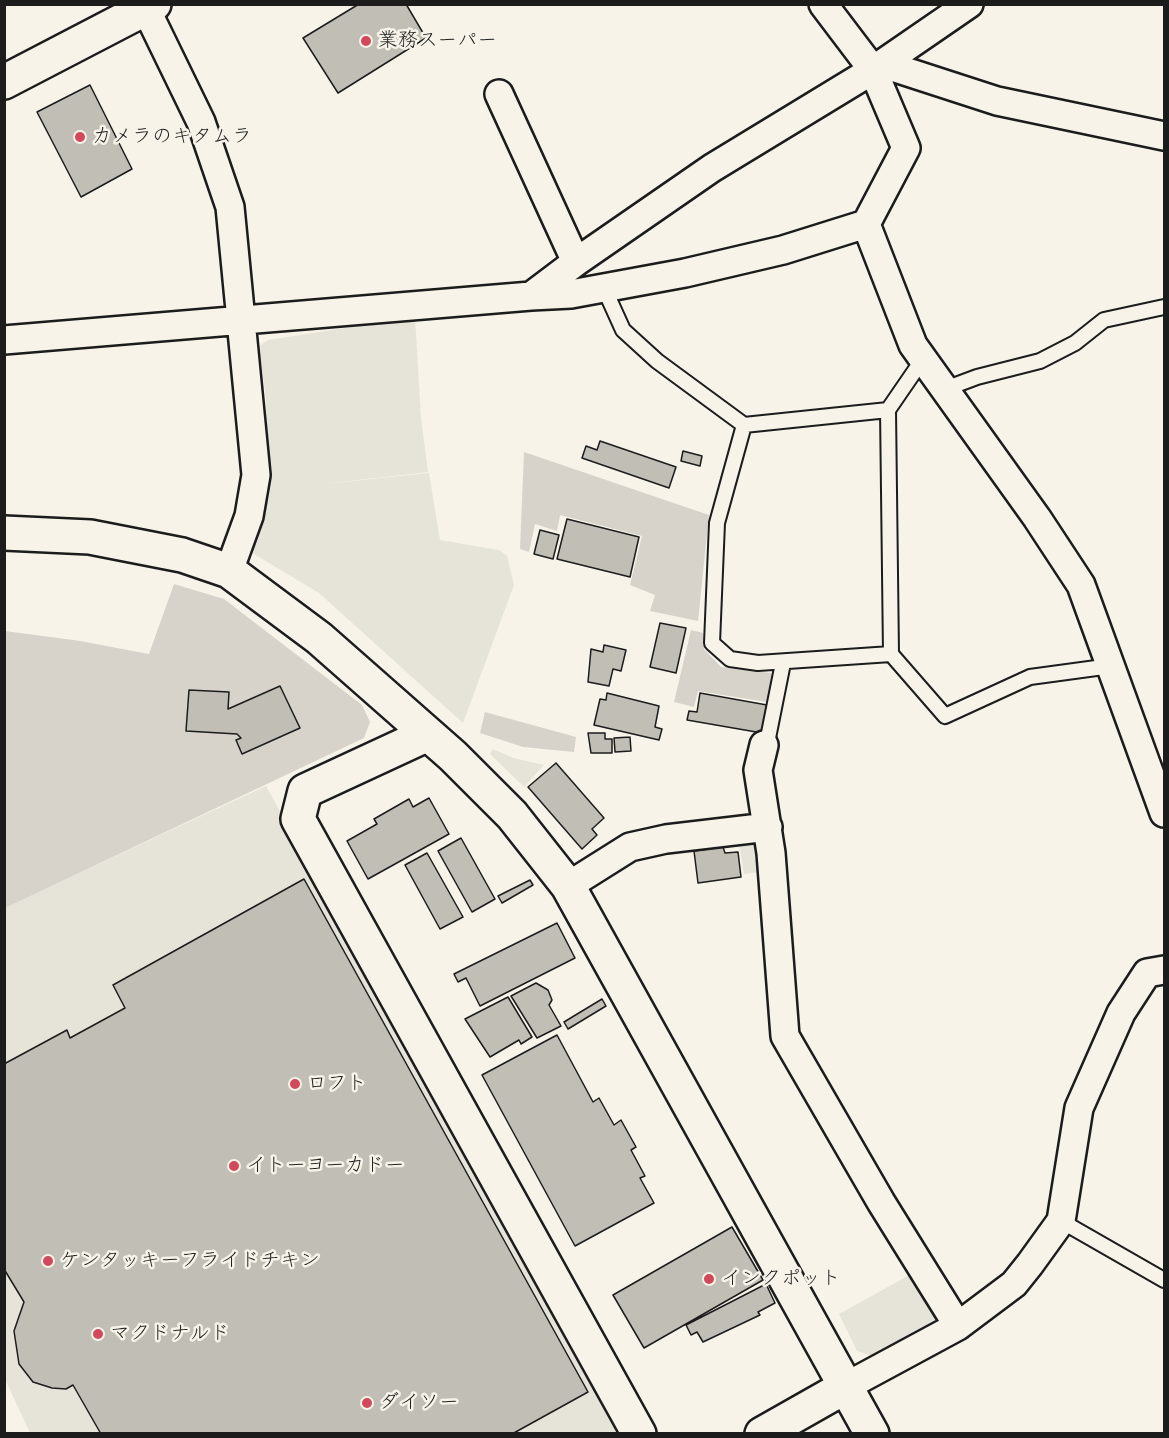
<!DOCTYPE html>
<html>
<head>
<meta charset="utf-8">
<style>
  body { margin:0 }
  #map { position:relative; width:1169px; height:1438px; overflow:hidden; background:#f7f3e8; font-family:Sriracha,sans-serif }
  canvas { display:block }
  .frame { position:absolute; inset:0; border:6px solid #1c1c1c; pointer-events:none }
</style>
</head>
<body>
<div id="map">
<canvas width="1169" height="1438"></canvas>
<div class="frame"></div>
</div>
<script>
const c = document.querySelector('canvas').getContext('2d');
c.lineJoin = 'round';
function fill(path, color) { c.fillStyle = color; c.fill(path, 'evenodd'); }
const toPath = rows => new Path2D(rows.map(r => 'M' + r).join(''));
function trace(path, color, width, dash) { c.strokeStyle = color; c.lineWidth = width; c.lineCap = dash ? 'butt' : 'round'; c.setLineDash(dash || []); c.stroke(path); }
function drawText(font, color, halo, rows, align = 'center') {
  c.font = font + ' Sriracha,"Klee One",sans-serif'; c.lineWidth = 5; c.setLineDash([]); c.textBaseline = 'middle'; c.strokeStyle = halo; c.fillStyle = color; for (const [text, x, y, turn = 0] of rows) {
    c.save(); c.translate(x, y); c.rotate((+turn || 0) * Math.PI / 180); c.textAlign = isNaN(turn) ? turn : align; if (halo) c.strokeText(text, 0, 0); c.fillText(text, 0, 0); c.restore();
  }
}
fill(toPath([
  [415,317,421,418,428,472,314,485,429,473,440,540,499,550,507,556,514,585,463,723,319,593,254,554,250,543,262,513,268,488,266,399,259,346,268,340],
  [493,749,513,758,544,765,524,787,490,754],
  [266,786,624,1433,30,1433,4,1377,4,908],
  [755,842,760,872,744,874,739,844],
  [915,1272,938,1312,933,1323,872,1356,857,1351,839,1314]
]), '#e6e3d9');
fill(toPath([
  [524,452,709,515,698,621,650,611,655,595,630,585,642,536,560,515,557,531,535,524,529,552,520,549],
  [174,584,224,599,362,705,370,722,364,738,5,908,5,631,80,641,149,654],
  [691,630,703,633,704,649,721,667,771,673,773,681,767,702,698,691,694,707,674,702],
  [485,712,576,737,574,752,523,747,480,733]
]), '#d7d3cb');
const building = toPath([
  [359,4,406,4,426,38,338,93,303,38,359,4],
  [90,85,132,169,81,197,37,112,90,85],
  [600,441,676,467,669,488,582,458,586,446,597,450,600,441],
  [683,451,702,456,700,466,681,461,683,451],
  [567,519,639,537,630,577,557,559,567,519],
  [540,530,559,535,553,559,534,554,540,530],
  [660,623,686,628,676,673,650,667,660,623],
  [604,645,626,650,621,671,613,669,609,686,588,682,591,649,603,652,604,645],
  [280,686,300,728,242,754,236,740,241,738,237,734,186,731,189,690,229,692,228,709,280,686],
  [607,693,659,706,655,727,662,729,659,740,594,725,600,699,606,700,607,693],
  [700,693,767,705,762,733,687,720,689,711,697,712,700,693],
  [588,733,605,733,605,739,612,739,612,753,591,753,588,733],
  [630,737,631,751,615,752,614,738,630,737],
  [556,763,604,818,592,829,597,835,582,849,528,787,556,763],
  [429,798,449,834,368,879,347,841,377,824,374,819,409,799,413,807,429,798],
  [461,838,495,899,472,912,438,851,461,838],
  [723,847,725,853,738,852,741,877,698,883,694,851,723,847],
  [427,853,463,917,440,929,405,865,427,853],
  [304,879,588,1392,512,1434,101,1434,73,1385,66,1389,52,1388,33,1382,19,1364,14,1331,24,1302,4,1269,4,1064,67,1030,70,1038,125,1008,113,985,304,879],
  [530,880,533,885,502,903,498,896,530,880],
  [557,923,575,958,480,1006,466,978,458,982,454,974,557,923],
  [536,983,548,990,552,1000,549,1005,561,1026,537,1038,511,996,536,983],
  [508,997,532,1037,521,1044,519,1040,490,1057,465,1019,508,997],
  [602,999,606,1006,568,1029,564,1022,602,999],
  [557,1035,593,1102,599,1098,614,1125,621,1120,636,1147,631,1150,645,1176,640,1178,654,1203,575,1246,482,1075,557,1035],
  [732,1227,763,1280,644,1348,613,1295,732,1227],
  [766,1284,775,1303,758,1312,760,1315,703,1342,697,1332,691,1335,686,1325,766,1284]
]);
fill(building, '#c0beb5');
trace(building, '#1c1c1c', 1.5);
const lane = toPath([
  [604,288,623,330,657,361,744,425,717,523,712,643,730,659,758,663,891,654],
  [945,389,977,377,1040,361,1075,343,1104,320,1164,307],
  [888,410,891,654,945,716,1030,677,1111,666],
  [744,425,888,410,923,359],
  [764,745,768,738,783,663],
  [1061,1221,1164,1280]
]);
const street = toPath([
  [823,4,873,70,906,148,866,224,913,345,1037,518,1081,585,1164,813],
  [146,9,201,122,230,207,256,475,249,516,229,571],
  [883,64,997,101,1164,136],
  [499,94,576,262],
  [531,296,571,294,685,273,783,250,866,224],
  [4,340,531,296,576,262,712,168,873,70,969,4],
  [764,745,758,770,771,853,785,1036,881,1202,958,1326],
  [568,886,630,847,666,839,768,827],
  [845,1387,958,1326,1014,1284,1030,1264,1061,1221,1079,1108,1121,1013,1147,973,1164,970]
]);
const secondary = toPath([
  [4,533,90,537,182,555,229,571,319,638,453,756,512,815,568,886,872,1434],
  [428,734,305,791,298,819,639,1434],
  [762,1434,845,1387]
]);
const primary = toPath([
  [4,82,154,4]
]);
trace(lane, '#1c1c1c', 18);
trace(street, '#1c1c1c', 32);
trace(secondary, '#1c1c1c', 38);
trace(primary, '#1c1c1c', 38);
trace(lane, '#f7f3e8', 14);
trace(street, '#f7f3e8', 27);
trace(secondary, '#f7f3e8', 33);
trace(primary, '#f7f3e8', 33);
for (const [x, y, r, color] of [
  [366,41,6,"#d1495b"],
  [80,137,6,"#d1495b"],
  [295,1084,6,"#d1495b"],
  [234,1166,6,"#d1495b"],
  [48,1261,6,"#d1495b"],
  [709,1279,6,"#d1495b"],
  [98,1334,6,"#d1495b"],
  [367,1403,6,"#d1495b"]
]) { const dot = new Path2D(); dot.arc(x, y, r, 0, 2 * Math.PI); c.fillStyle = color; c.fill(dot); trace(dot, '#f7f3e8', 2); }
drawText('20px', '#1c1c1c', '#f7f3e8', [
  ["業務スーパー",378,41],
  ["カメラのキタムラ",92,137],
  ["ロフト",307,1084],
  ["イトーヨーカドー",246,1166],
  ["ケンタッキーフライドチキン",60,1261],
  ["インクポット",721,1279],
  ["マクドナルド",110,1334],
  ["ダイソー",379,1403]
], 'left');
</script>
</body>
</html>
